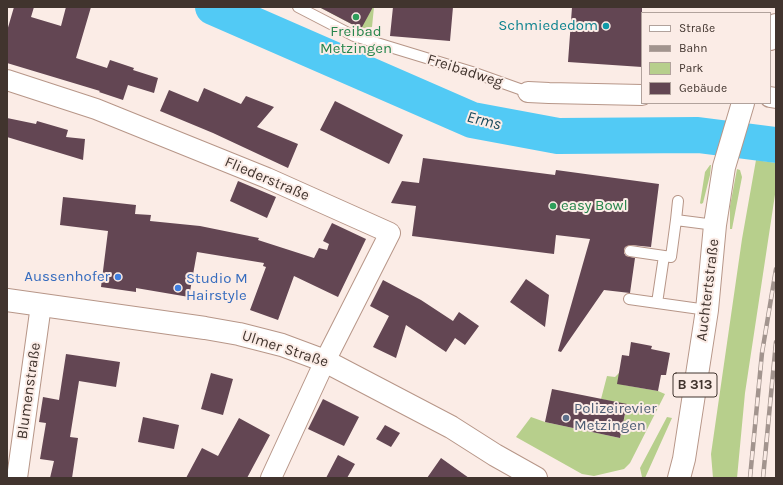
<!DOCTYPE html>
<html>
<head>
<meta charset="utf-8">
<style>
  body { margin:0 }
  #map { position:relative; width:783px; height:485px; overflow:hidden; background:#fbece6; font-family:Karla,sans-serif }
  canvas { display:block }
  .frame { position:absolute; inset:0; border:8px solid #41342e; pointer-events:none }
  .legend { position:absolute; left:641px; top:12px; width:130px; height:92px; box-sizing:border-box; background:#fbece6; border:1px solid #b1a29c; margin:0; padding:5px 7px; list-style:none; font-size:12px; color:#41342e }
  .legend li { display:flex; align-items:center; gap:8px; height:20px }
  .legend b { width:20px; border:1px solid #b1a29c }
</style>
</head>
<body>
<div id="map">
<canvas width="783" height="485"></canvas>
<div class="frame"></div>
<ul class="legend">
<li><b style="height:5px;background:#fff"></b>Straße</li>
<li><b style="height:5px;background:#a2948e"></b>Bahn</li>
<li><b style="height:11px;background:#b7cf8c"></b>Park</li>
<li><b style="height:11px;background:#634653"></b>Gebäude</li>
</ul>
</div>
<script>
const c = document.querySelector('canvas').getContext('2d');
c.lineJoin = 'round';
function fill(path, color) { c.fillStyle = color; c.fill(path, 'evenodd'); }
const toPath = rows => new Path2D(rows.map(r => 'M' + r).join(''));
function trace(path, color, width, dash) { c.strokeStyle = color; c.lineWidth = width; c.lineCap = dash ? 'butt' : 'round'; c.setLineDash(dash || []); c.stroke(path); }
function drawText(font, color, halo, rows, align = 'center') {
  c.font = font + ' Karla,sans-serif'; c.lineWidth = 4; c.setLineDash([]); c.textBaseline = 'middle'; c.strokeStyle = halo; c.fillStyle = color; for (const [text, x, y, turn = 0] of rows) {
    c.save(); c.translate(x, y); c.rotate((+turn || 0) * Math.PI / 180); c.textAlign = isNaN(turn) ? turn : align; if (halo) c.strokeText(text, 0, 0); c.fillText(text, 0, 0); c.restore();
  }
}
fill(toPath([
  [319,7,374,7,372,27,361,29],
  [756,160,776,163,776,188,745,393,737,478,713,478,711,454,742,239],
  [710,165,711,165,710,175,703,203,701,204,700,203,705,172],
  [737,169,740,170,742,177,732,229,730,229,730,206],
  [619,373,626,374,624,385,658,391,665,394,630,463,624,469,594,476,582,474,516,437,531,417,545,422,620,438,627,405,601,399,607,376,615,377],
  [667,417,672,418,645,478,642,477,640,468]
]), '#b7cf8c');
trace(toPath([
  [213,7,472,120,558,136,698,135,776,145]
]), '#52caf5', 36);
fill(toPath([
  [14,7,34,7,31,17,61,26,66,7,91,7,76,58,107,68,110,60,134,68,133,70,158,78,154,93,128,85,123,100,99,92,100,91,7,63,7,31],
  [319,7,373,7,361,29],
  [393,7,453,7,450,41,390,36],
  [572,7,642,7,642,67,568,62],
  [204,88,241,104,246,96,274,107,257,127,298,144,288,168,213,133,160,111,169,90,198,102],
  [335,101,403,135,389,164,320,130],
  [7,118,36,124,37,121,68,130,66,137,85,139,83,160,7,137],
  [423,158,555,175,556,170,659,184,651,247,631,245,625,247,624,250,624,253,626,256,635,258,630,293,604,290,561,352,558,351,590,239,556,235,554,254,412,236,416,206,391,203,402,181,419,183],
  [238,181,276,197,267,218,230,201],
  [63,197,136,205,135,214,151,215,150,221,200,226,259,238,258,240,314,258,319,248,327,250,329,244,323,241,332,223,366,239,338,297,294,276,278,320,250,310,266,267,263,266,264,263,197,252,189,297,136,288,136,292,101,287,108,231,60,225],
  [526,279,549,295,545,327,510,302],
  [383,280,421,300,453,321,459,312,479,326,465,345,455,338,446,352,406,325,396,358,373,347,389,316,370,306],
  [631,342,652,346,651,349,670,353,666,375,661,375,658,391,617,384,622,355,629,356],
  [66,354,120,362,116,387,79,381,70,437,78,438,72,478,50,478,54,461,40,459,46,423,39,422,43,397,59,400],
  [211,373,233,379,223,415,201,409],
  [552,389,627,404,620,438,545,422],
  [323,399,359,417,344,446,308,429],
  [143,417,179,425,174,449,138,442],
  [239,418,270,435,247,478,186,478,202,448,218,456],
  [385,425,400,433,391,447,376,439],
  [338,455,355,464,347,478,326,478],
  [441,458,469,478,427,478]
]), '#634653');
const lane = toPath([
  [298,7,354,36,472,72,528,92],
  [676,220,678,201],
  [630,251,671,257,676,220,715,225],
  [629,299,707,310],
  [657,303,664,256]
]);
const street = toPath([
  [7,80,96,109,267,178,390,233,325,361,271,478],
  [528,92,549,93,642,95],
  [770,97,776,98],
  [17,478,41,305]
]);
const secondary = toPath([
  [7,300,205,328,239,334,282,345,325,361,451,427,495,455,536,478]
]);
const primary = toPath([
  [770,39,776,25],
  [679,478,684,459,707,310,715,225,724,167,743,103]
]);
trace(lane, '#b79688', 12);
trace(street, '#b79688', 22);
trace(secondary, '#b79688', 24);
trace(primary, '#b79688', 24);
trace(lane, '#fff', 10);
trace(street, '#fff', 20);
trace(secondary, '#fff', 22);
trace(primary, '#fff', 22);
const rail = toPath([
  [750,478,762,353,776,269],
  [763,478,776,342]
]);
trace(rail, '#a2948e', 4.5);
trace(rail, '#fbece6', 3, [9]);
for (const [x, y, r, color] of [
  [356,17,4,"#2e9e5b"],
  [606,26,4,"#0f9aa8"],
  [553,206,4,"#2e9e5b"],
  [118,277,4,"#3f7fe0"],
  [178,288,4,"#3f7fe0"],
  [566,418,4,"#5c6f8a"]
]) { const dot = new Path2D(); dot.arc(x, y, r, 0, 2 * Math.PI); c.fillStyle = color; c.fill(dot); trace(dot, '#fbece6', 1.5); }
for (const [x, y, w] of [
  [695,385,44]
]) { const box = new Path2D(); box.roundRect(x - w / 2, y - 12, w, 24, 3); c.fillStyle = '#fbece6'; c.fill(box); trace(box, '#41342e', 1); }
drawText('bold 14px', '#41342e', null, [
  ["B 313",695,385]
]);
drawText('15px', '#0d838f', '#fbece6', [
  ["Schmiededom",598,26]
], 'right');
drawText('15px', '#27864d', '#fbece6', [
  ["Freibad",356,32],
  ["Metzingen",356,49],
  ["easy Bowl",561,206,"left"]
]);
drawText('15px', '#41342e', '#fbece6', [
  ["Freibadweg",465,71,18],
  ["Fliederstraße",267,179,23],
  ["Auchtertstraße",708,290,-83],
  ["Ulmer Straße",285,349,18],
  ["Blumenstraße",29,391,-82]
]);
drawText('15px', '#366cbe', '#fbece6', [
  ["Aussenhofer",110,277],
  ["Studio M",186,279,"left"],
  ["Hairstyle",186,296,"left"]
], 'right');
drawText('15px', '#4e5e75', '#fbece6', [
  ["Polizeirevier",574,409],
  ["Metzingen",574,426]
], 'left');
drawText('italic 16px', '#15485a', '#fbece6', [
  ["Erms",484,121,14]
]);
</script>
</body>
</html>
